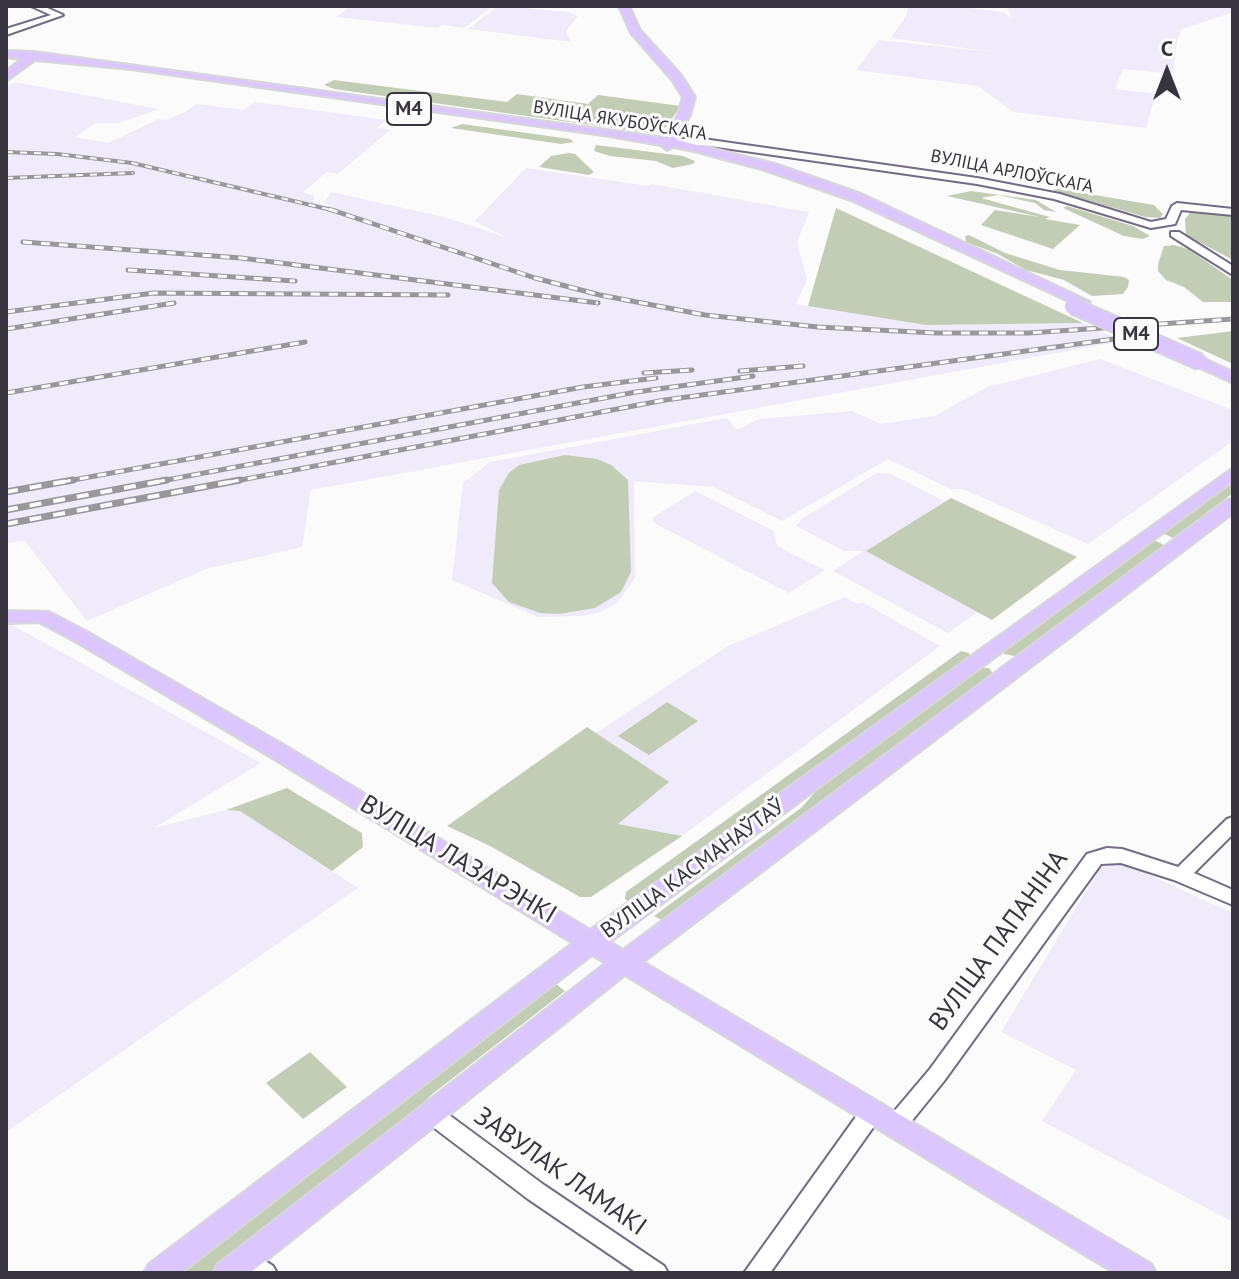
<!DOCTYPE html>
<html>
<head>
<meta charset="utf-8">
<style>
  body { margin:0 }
  #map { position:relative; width:1239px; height:1279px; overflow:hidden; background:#fbfbfb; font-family:"PT Sans",sans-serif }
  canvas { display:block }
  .frame { position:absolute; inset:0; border:8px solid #38343f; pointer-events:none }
  .north { position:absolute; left:1127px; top:32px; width:80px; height:80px; -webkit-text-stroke:6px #fbfbfb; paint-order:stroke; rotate:0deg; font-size:22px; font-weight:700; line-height:32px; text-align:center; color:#38343f }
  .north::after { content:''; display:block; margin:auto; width:28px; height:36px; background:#38343f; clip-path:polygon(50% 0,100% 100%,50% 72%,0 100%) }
</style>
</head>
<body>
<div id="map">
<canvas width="1239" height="1279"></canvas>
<div class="frame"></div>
<div class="north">С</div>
</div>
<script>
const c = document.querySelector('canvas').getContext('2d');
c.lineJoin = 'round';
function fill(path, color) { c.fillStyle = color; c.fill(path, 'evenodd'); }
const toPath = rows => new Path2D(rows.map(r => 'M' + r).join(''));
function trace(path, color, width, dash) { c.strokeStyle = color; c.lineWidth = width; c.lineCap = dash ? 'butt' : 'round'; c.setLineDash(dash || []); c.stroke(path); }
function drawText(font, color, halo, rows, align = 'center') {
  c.font = font + ' "PT Sans",sans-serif'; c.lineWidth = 6; c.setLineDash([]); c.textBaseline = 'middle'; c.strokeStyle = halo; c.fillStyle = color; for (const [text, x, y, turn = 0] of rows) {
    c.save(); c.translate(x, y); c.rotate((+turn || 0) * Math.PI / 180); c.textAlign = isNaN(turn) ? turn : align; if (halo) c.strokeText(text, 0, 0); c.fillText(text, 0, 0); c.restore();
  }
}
fill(toPath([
  [351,6,493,6,464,28,442,25,438,28,336,17],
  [498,6,569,12,578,16,566,31,571,42,468,29],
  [908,6,953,6,1003,12,1011,18,1007,6,1233,6,1233,12,1182,29,1177,41,1173,74,1123,69,1115,89,1156,94,1146,128,1013,112,978,86,856,70,879,40,1001,53,891,38,906,16],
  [15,82,159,109,119,123,96,123,75,137,108,143,159,119,166,120,185,112,197,104,244,110,255,102,386,120,377,128,390,130,338,174,327,172,303,192,314,196,314,202,340,209,324,203,331,192,444,217,506,237,475,221,526,168,649,186,652,184,809,212,797,242,807,280,796,304,926,325,1083,323,1122,341,311,490,302,547,206,569,87,621,24,540,6,544,6,87],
  [1100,359,1233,410,1233,441,1088,544,963,489,951,489,888,459,782,521,713,487,634,481,635,578,617,603,601,612,583,616,538,617,452,580,463,483,490,462,727,418,737,430,759,419,852,411,881,424,935,416,987,387],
  [877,473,891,474,946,502,866,551,979,611,948,633,833,571,863,551,844,551,796,526,803,518],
  [695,491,774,531,777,546,825,570,789,593,654,523,652,518],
  [845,597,857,604,862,602,940,646,682,836,617,824,549,764,728,646],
  [9,623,261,763,154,828,226,810,240,811,358,888,6,1132,6,624],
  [1119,861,1233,913,1233,1222,1042,1121,1076,1070,1001,1032,1100,868]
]), '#f0ebfa');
fill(toPath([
  [334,80,507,102,517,94,588,104,598,95,681,106,666,127,648,133,334,89,324,85],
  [462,124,570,139,574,142,561,144,451,128],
  [596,145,683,156,695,161,693,164,673,168,656,161,610,156,594,151],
  [569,153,575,154,594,172,589,175,539,167,551,156],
  [1059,189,1154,205,1163,214,1160,218,1145,217,1052,190],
  [971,191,1036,200,1056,212,1044,210,1035,203,998,195,981,198,1050,217,1045,219,1080,225,1053,249,981,225,995,210,1040,217,947,196],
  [1067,206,1133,226,1150,236,1142,239,1124,236,1063,208],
  [836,208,1012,290,1083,323,926,325,808,306],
  [1205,212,1233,216,1233,260,1186,235,1185,219,1190,213],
  [969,235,1005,253,1060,270,1124,277,1129,280,1128,287,1123,294,1092,296,1064,280,1026,270,998,254,966,242,965,236],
  [1174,245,1188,249,1233,280,1233,302,1203,302,1184,287,1166,280,1158,271,1158,264,1164,246],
  [1233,331,1233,364,1177,338],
  [565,455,597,459,611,465,628,480,631,572,621,592,595,608,559,614,540,613,509,602,492,583,499,490,509,473,519,465],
  [1233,482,1233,493,1173,538,1163,533],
  [951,498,1077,557,992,620,866,551],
  [1154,540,1164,545,1015,656,1004,654,1003,651],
  [961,651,969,653,971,657,631,903,625,899,626,892],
  [981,668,989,668,993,674,663,921,654,916,801,808,817,790],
  [667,702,698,721,649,755,618,736],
  [587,727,669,782,618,824,682,836,591,897,580,897,490,846,447,826],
  [287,788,362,833,363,847,332,871,240,811,226,810],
  [556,984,565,991,431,1095,407,1120,209,1273,174,1273],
  [310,1052,347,1087,303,1119,266,1083]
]), '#c3ccb4');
const minor = toPath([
  [31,6,43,6,63,15,6,35,6,29,51,15,31,6],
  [669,139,703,139,977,178,1060,194,1151,222,1166,219,1172,206,1177,203,1233,209,1233,215,1181,210,1175,224,1151,228,1054,199,977,184,703,145,665,144,665,140,669,139],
  [1171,232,1179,232,1233,266,1233,275,1171,236,1171,232],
  [1233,817,1233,834,1194,873,1233,890,1233,905,1174,880,1121,863,1101,864,944,1081,902,1133,894,1136,886,1133,883,1127,886,1121,930,1069,1087,854,1107,848,1122,849,1178,867,1227,819,1233,817],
  [871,1104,879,1107,882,1113,879,1119,770,1273,744,1273,863,1107,871,1104],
  [433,1106,441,1109,544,1185,664,1266,668,1273,637,1273,528,1199,425,1121,422,1115,425,1109,433,1106],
  [247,1249,273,1266,277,1273,247,1273,239,1266,235,1259,239,1252,247,1249]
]);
const major = toPath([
  [619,6,629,6,640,30,681,75,695,97,690,115,677,140,775,164,861,194,1090,302,1087,305,1077,305,851,200,765,170,694,151,673,147,667,150,661,145,603,135,131,69,35,60,6,81,6,71,22,59,6,57,6,51,34,52,665,138,678,115,683,97,672,80,631,33,619,6],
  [1200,357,1233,372,1233,383,1194,365,1194,359,1200,357],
  [1233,468,1233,481,610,942,623,950,1227,500,1233,499,1233,513,643,962,1151,1264,1156,1273,1115,1273,625,975,250,1273,213,1273,218,1264,606,963,592,955,181,1273,144,1273,149,1264,573,943,271,757,73,640,39,622,6,623,6,611,49,612,87,632,287,747,590,930,1233,468]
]);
trace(minor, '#746b85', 4);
trace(major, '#d7d6d9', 4);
fill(minor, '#fff');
fill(major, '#dbc7fe');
const railFar2 = toPath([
  [6,152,57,154,132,163,336,211],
  [6,178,133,173]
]);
const railFar1 = toPath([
  [329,209,535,278,600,295,705,315,818,327,936,333,1029,333,1233,319],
  [23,242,241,258,598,303],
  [128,270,295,281],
  [6,312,154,293,448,295],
  [6,329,174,303],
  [740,371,803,366],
  [644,373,692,370],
  [6,393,305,342],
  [62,482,583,387,656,378],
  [156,482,636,392,753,376],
  [230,482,665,400,1114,339]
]);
const rail = toPath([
  [6,492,73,480],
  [6,510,167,480],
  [6,524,240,480]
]);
trace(railFar2, '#99979d', 4);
trace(railFar1, '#99979d', 5);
trace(rail, '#99979d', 7);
trace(railFar2, '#fbfbfb', 2, [7]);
trace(railFar1, '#fbfbfb', 3, [9]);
trace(rail, '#fbfbfb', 4, [12]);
const majorBridge = toPath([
  [1073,306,1200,362]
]);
trace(majorBridge, '#d7d6d9', 19, []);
trace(majorBridge, '#dbc7fe', 16);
drawText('18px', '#38343f', '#fbfbfb', [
  ["ВУЛІЦА ЯКУБОЎСКАГА",620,121,9],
  ["ВУЛІЦА АРЛОЎСКАГА",1012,172,11]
]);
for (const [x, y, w] of [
  [409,109,44],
  [1136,334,44]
]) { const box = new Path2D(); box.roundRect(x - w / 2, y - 16, w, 32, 6); c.fillStyle = '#fbfbfb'; c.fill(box); trace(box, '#38343f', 2); }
drawText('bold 20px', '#38343f', null, [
  ["М4",409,109],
  ["М4",1136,334]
]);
drawText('22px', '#38343f', '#fbfbfb', [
  ["ВУЛІЦА КАСМАНАЎТАЎ",693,869,-36]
]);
drawText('26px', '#38343f', '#fbfbfb', [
  ["ВУЛІЦА ЛАЗАРЭНКІ",458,860,31],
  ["ВУЛІЦА ПАПАНІНА",999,941,-54],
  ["ЗАВУЛАК ЛАМАКІ",560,1172,35]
]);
</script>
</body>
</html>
